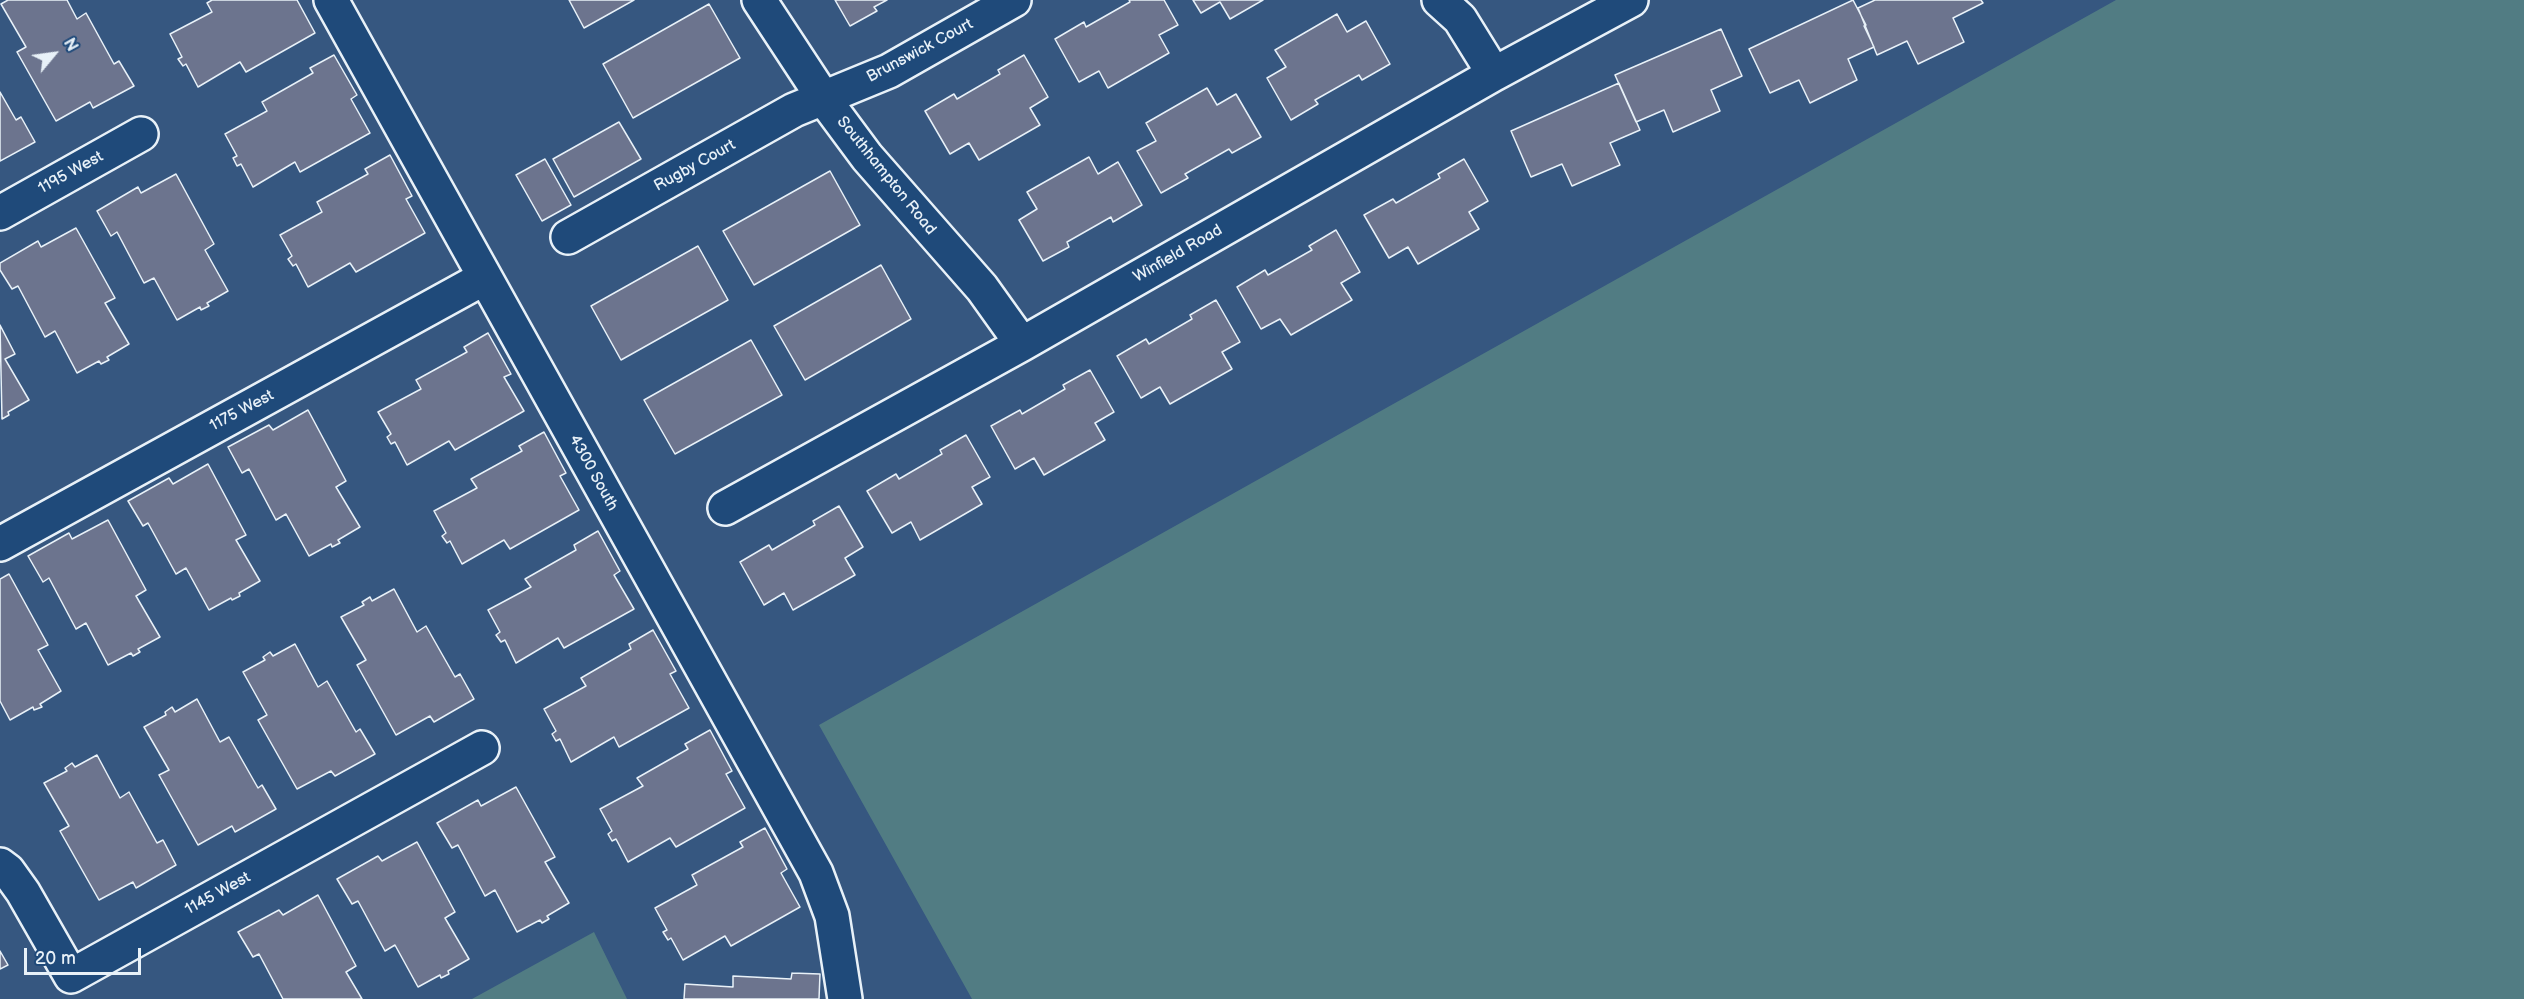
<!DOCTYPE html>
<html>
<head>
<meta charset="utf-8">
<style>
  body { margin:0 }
  #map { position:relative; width:2524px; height:999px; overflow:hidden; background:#365780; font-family:"Balsamiq Sans",sans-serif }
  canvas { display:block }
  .north { position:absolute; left:24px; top:24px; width:60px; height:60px; -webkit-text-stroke:4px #1f4a7a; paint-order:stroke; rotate:61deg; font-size:16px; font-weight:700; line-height:24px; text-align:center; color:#e8f1f8 }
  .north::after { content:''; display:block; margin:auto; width:21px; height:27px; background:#e8f1f8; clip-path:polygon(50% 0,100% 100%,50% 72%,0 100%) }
  .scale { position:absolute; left:24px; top:948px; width:117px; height:27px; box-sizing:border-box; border:3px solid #e8f1f8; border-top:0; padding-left:8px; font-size:18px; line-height:21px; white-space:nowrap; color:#e8f1f8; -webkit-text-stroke:4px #1f4a7a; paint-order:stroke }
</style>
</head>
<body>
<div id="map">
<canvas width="2524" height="999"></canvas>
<div class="north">N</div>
<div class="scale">20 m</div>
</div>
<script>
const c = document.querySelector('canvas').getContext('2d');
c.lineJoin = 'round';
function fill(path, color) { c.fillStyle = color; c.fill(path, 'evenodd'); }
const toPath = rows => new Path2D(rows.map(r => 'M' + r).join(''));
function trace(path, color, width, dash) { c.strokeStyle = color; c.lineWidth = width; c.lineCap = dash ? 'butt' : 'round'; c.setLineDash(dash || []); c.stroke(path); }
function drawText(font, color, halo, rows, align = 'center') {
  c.font = font + ' "Balsamiq Sans",sans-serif'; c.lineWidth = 4.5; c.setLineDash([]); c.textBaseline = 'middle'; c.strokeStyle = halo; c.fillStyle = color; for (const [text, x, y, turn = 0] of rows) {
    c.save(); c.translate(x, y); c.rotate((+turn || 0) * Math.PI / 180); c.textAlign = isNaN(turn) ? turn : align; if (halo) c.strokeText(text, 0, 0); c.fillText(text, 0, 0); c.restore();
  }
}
fill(toPath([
  [2116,0,2524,0,2524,999,972,999,819,725],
  [594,932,627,999,472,999]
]), '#517c83');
const building = toPath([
  [8,0,67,0,77,19,86,13,114,64,119,61,134,86,93,108,90,102,56,121,17,52,26,47,1,4,8,0],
  [212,0,297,0,315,33,246,72,240,62,198,87,186,64,183,66,178,59,182,57,170,34,212,12,207,3,212,0],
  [569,0,634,0,584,28,569,0],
  [835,0,887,0,874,7,877,11,850,26,835,0],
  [1129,0,1164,0,1178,25,1159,35,1169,53,1108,88,1099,71,1079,82,1055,39,1084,22,1086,27,1130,2,1129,0],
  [1193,0,1263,0,1230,19,1220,2,1201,13,1193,0],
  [1853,0,1866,25,1864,26,1874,47,1848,59,1857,80,1810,103,1799,80,1770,93,1749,49,1853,0],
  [1875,0,1981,0,1983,3,1953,18,1964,42,1918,64,1907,41,1877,55,1858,8,1875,0],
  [709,4,740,58,633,118,603,64,709,4],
  [1337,14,1347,32,1366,21,1390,64,1362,80,1359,75,1315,100,1318,104,1291,120,1267,78,1286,67,1275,50,1337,14],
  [1721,29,1742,76,1711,90,1720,111,1673,132,1664,110,1636,122,1615,75,1721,29],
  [334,55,357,95,351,99,370,133,300,172,295,162,253,187,241,164,237,166,233,158,237,156,225,134,267,111,262,102,313,73,310,68,334,55],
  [1024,55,1048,97,1030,108,1040,125,979,160,969,143,950,154,925,111,954,94,957,99,1000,74,998,70,1024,55],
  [1619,83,1640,130,1610,143,1620,165,1572,186,1562,164,1531,177,1511,131,1619,83],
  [1207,88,1217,105,1236,94,1261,137,1232,153,1229,149,1185,174,1188,178,1161,193,1137,151,1156,141,1146,123,1207,88],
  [0,92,16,120,21,117,35,142,0,161,0,92],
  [619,122,641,159,574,197,553,159,619,122],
  [390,155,412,196,406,199,425,233,356,272,350,263,308,287,296,264,293,266,288,259,292,256,280,235,322,212,317,202,368,174,365,169,390,155],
  [1089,157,1098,174,1118,162,1142,205,1113,222,1111,217,1067,242,1069,247,1043,261,1019,220,1037,209,1027,192,1089,157],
  [545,159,571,205,542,221,516,175,545,159],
  [1464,159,1488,201,1469,212,1479,229,1418,264,1408,247,1389,258,1364,215,1393,199,1396,203,1440,178,1438,174,1464,159],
  [830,171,860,225,754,285,723,231,830,171],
  [176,174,214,244,205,250,228,291,207,303,209,306,201,310,200,307,177,320,154,278,144,283,117,232,111,236,97,211,138,187,141,193,176,174],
  [76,228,115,298,105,303,129,344,107,357,109,360,101,364,99,361,77,373,55,331,45,337,18,286,12,289,0,270,0,263,38,241,41,247,76,228],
  [1336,230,1360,272,1341,283,1352,300,1291,335,1280,319,1261,329,1237,287,1265,270,1268,275,1312,250,1309,246,1336,230],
  [698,246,728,300,621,360,591,306,698,246],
  [881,265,911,319,805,380,774,326,881,265],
  [1216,300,1240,342,1222,352,1232,369,1170,404,1160,387,1141,398,1117,356,1146,339,1149,344,1192,319,1190,315,1216,300],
  [0,325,15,354,5,359,29,400,8,412,9,415,2,419,0,325],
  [488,333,511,374,504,377,524,411,455,450,449,441,407,465,395,442,391,444,387,437,391,434,378,412,421,389,416,380,467,352,464,347,488,333],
  [751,340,782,395,675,454,644,400,751,340],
  [1090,370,1114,412,1095,423,1105,440,1044,475,1034,458,1015,469,991,426,1020,410,1022,414,1065,389,1063,385,1090,370],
  [308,410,346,481,336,487,360,527,338,540,340,543,332,547,331,544,309,556,286,514,276,520,249,469,242,473,228,447,269,425,273,430,308,410],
  [544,432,566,473,560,476,579,510,510,549,504,540,462,564,450,541,447,543,442,536,446,533,434,511,477,488,471,479,522,451,519,446,544,432],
  [966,435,990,477,972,487,982,504,920,540,911,522,892,533,867,491,896,474,899,479,942,454,940,450,966,435],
  [208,464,246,535,236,540,260,581,239,593,240,596,232,600,231,598,209,610,186,568,176,574,148,523,143,526,128,501,169,478,173,484,208,464],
  [839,506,863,547,845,558,855,575,793,610,784,593,764,605,740,562,769,545,772,550,815,525,813,521,839,506],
  [108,520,146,590,136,596,160,637,138,649,140,652,133,656,131,653,108,665,86,623,76,629,49,578,43,582,28,556,69,533,72,539,108,520],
  [598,531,620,571,614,575,634,609,564,648,558,638,516,663,505,640,501,642,496,635,500,632,488,610,531,587,525,579,576,550,574,545,598,531],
  [9,574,48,645,38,650,61,691,40,704,42,707,34,710,33,707,10,720,0,701,0,579,9,574],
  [394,589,417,632,426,626,455,677,460,674,474,699,434,722,430,716,396,735,357,665,366,660,341,617,364,605,362,602,370,597,372,601,394,589],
  [653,630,676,671,670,674,689,708,619,747,614,737,571,762,560,739,556,741,552,734,556,731,544,709,586,686,581,678,631,649,629,644,653,630],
  [295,644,318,687,327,681,356,732,360,729,375,754,335,776,331,771,297,789,258,720,267,715,243,672,265,660,263,657,270,652,273,656,295,644],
  [197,699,220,742,229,737,258,788,262,785,276,809,235,832,232,826,198,845,159,775,169,770,144,727,166,715,165,712,172,707,175,712,197,699],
  [710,730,732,771,726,774,745,808,676,847,670,838,628,862,616,839,612,841,608,834,612,831,600,809,643,786,637,778,688,749,685,744,710,730],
  [97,755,120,798,129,792,157,843,163,840,176,865,136,888,133,882,99,900,60,831,69,826,44,783,67,771,65,768,72,763,75,767,97,755],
  [516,787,555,857,545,862,569,903,547,916,549,919,542,923,540,920,517,932,495,890,485,896,458,845,452,848,437,823,478,800,481,806,516,787],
  [765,828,787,869,781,873,800,907,731,946,725,936,683,960,671,938,668,940,663,932,667,930,655,908,697,885,692,875,743,847,740,842,765,828],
  [417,842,455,912,445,918,469,959,448,971,449,974,441,978,440,975,418,987,395,945,385,951,358,901,352,904,337,879,378,856,382,861,417,842],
  [318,895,356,966,346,972,362,999,283,999,259,954,253,957,238,932,279,910,283,915,318,895],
  [0,951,8,965,0,969,0,951],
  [792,973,820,974,819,999,684,999,685,984,733,987,733,976,791,979,792,973]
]);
fill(building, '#6c748e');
trace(building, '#e8f1f8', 1.5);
const street = toPath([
  [331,0,816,873,832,916,845,999],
  [759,0,824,99,867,157,982,288,1022,344],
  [1439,0,1460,19,1494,74],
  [0,213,141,134],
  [568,237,794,110,889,71,1014,0],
  [725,508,1022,344,1494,74,1631,0],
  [0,544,484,278],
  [0,865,8,871,23,892,71,976,482,748]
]);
trace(street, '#e8f1f8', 38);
trace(street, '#1f4a7a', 33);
drawText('16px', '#e8f1f8', '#1f4a7a', [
  ["Brunswick Court",920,51,-28],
  ["Rugby Court",695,166,-29],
  ["1195 West",71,173,-29],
  ["Southhampton Road",886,176,51],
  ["Winfield Road",1178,254,-30],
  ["1175 West",242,411,-28],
  ["4300 South",593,473,61],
  ["1145 West",218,894,-29]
]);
</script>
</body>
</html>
